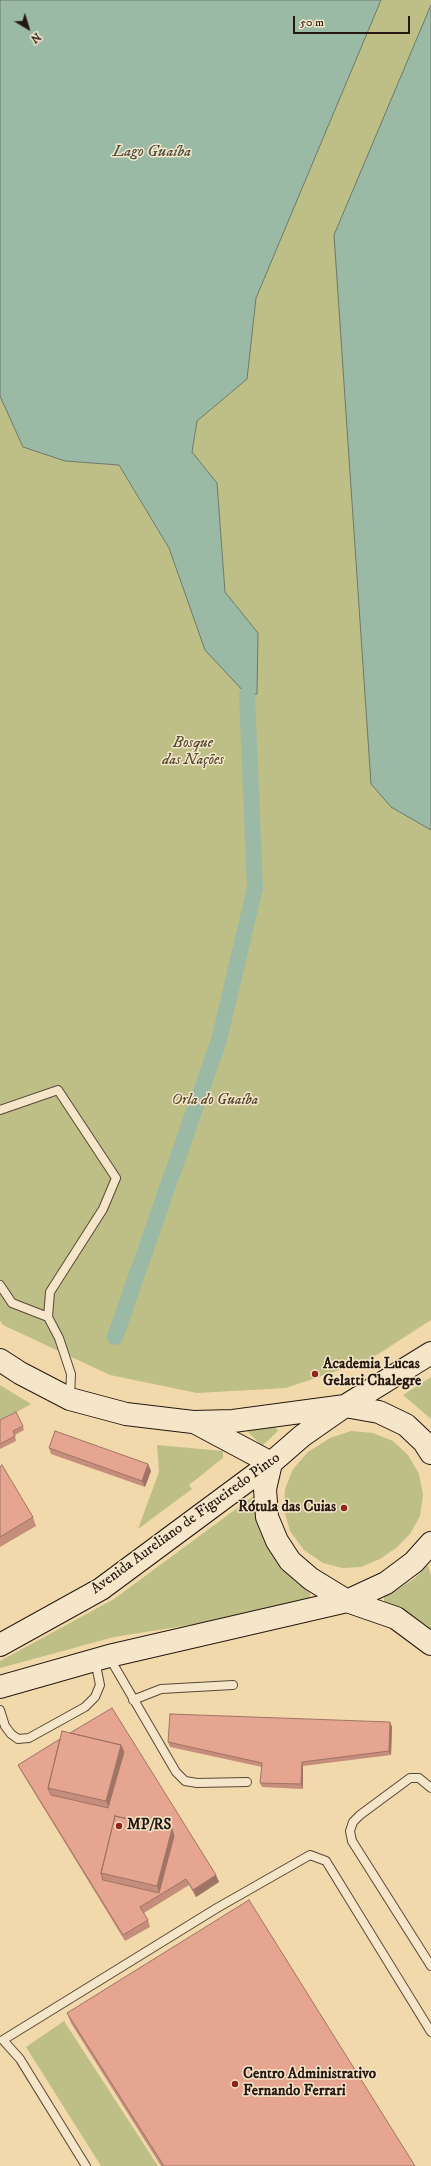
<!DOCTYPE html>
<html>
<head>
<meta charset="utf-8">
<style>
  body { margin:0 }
  #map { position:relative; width:431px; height:2166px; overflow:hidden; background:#f1d9ac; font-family:"IM FELL DW Pica",serif }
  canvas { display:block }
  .north { position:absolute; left:8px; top:8px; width:40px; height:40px; -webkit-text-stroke:3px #f6e6c9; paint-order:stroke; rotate:142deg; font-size:11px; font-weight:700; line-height:16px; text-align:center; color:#251810 }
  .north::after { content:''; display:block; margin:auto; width:14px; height:18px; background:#251810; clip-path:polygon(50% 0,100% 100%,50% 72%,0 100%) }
  .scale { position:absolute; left:293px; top:16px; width:117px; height:18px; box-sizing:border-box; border:2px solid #251810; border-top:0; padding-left:5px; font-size:12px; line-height:14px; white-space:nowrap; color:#251810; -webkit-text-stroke:3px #f6e6c9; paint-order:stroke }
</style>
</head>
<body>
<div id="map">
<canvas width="431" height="2166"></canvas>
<div class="north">N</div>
<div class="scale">50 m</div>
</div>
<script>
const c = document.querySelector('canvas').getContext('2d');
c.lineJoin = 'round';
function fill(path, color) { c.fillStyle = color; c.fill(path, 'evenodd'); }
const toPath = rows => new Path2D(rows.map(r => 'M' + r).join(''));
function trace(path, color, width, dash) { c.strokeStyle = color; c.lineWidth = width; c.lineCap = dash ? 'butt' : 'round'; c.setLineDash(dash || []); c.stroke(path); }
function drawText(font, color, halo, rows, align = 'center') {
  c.font = font + ' "IM FELL DW Pica",serif'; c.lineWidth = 3; c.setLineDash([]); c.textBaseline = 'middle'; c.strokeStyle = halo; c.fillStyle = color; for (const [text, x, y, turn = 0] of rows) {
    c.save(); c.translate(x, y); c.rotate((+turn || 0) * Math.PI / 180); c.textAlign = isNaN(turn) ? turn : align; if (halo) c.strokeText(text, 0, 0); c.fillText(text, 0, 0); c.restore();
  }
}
fill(toPath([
  [381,0,431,0,391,807,431,830,431,1320,369,1360,286,1388,197,1393,110,1375,3,1325,0,1321,0,396,23,447,65,461,119,465,169,548,205,650,258,633,225,592,217,483,192,452,197,421,247,379,256,298],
  [431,1377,431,1419,403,1395],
  [0,1385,31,1404,0,1421],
  [274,1425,278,1431,262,1446,245,1429],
  [351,1431,373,1433,393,1441,408,1455,419,1474,423,1495,420,1516,410,1534,396,1548,380,1559,361,1567,342,1568,323,1563,304,1550,290,1531,284,1510,285,1489,293,1469,308,1452,330,1438],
  [157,1445,223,1451,223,1458,189,1485,192,1489,138,1529,159,1472],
  [255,1495,310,1591,310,1600,252,1615,114,1637,0,1668,0,1661,114,1599],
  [428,1565,431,1576,431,1631,384,1603,384,1597,414,1579],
  [64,2021,158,2166,101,2166,26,2047]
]), '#bebe87');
const water = toPath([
  [0,0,381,0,256,298,247,379,197,421,192,452,217,483,225,592,258,633,257,694,247,695,205,650,169,548,119,465,65,461,23,447,0,396,0,0],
  [431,5,431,830,391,807,371,784,334,235,431,5]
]);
fill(water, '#9bbaa6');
trace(water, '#6c796a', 1);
trace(toPath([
  [115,1337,219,1040,255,888,247,695]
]), '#9bbaa6', 16);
const lane = toPath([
  [0,1110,58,1090,116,1178,103,1209,50,1292,48,1317],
  [0,1285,12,1303,48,1317,59,1338,71,1374,70,1397],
  [109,1657,176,1772,185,1781,197,1783,247,1782],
  [133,1700,161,1689,233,1685],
  [0,1710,5,1726,11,1734,18,1739,29,1738,85,1707,95,1697,100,1685,95,1660],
  [431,1788,419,1778,410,1778,360,1815,353,1822,350,1831,352,1841,431,1966],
  [86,2166,20,2059,3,2040,217,1908,310,1855,326,1861,431,2032]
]);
const secondary = toPath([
  [0,1360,20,1373,70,1399,126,1414,193,1422,233,1421,345,1406,379,1412,406,1425,424,1442,431,1453],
  [196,1423,271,1463,265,1489,267,1517,277,1541,290,1561,311,1579,347,1601,396,1618,431,1644],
  [0,1645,101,1589,271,1463,302,1436,345,1406,431,1353],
  [0,1687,109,1656,347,1601,386,1583,414,1562,431,1543]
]);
trace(lane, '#584837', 10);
trace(secondary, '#251810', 24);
trace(lane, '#f6e6c9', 8);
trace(secondary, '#f6e6c9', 22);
fill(toPath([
  [0,1420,23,1426,24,1430,15,1435,16,1441,0,1449],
  [49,1448,148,1464,151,1471,145,1487,51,1454],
  [0,1467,33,1517,36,1526,0,1547],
  [390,1722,392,1727,391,1755,303,1766,303,1789,262,1787,260,1783,262,1767,170,1747,168,1742],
  [60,1739,216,1875,219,1882,196,1897,189,1885,144,1913,148,1920,150,1927,125,1941,21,1771,18,1765],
  [67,2013,415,2166,161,2166,71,2023]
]), '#c58e7c');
fill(toPath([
  [148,1464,151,1471,145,1487,142,1481],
  [390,1722,392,1727,391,1755,389,1751],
  [121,1745,126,1758,111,1814,106,1801],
  [302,1762,303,1766,303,1789,301,1784],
  [172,1829,177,1842,160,1895,157,1886],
  [216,1875,219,1882,196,1897,193,1890]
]), '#a07465');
const building = toPath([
  [16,1412,23,1426,13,1431,15,1436,0,1444,0,1420,16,1412],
  [55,1431,148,1464,142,1481,49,1448,55,1431],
  [2,1465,33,1517,0,1537,0,1467,2,1465],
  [112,1708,216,1875,193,1890,186,1879,140,1907,148,1920,123,1935,18,1765,60,1739,48,1788,51,1795,108,1808,124,1752,121,1745,70,1733,112,1708],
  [115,1816,172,1829,174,1836,159,1893,103,1880,101,1873,115,1816],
  [170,1714,390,1722,389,1751,302,1762,301,1784,260,1783,262,1763,168,1742,170,1714],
  [62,1731,121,1745,106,1801,48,1788,62,1731],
  [115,1816,172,1829,157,1886,101,1873,115,1816],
  [249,1900,415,2166,164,2166,67,2013,249,1900]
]);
fill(building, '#e5a590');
trace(building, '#a07465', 1);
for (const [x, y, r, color] of [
  [315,1374,4,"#8f2418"],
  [344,1508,4,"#8f2418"],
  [119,1826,4,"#8f2418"],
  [235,2084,4,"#8f2418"]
]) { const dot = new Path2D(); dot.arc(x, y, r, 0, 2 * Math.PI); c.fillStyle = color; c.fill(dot); trace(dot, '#f6e6c9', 1.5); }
drawText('italic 15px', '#534a34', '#f6e6c9', [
  ["Bosque",193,744],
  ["das Nações",193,761],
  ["Orla do Guaíba",215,1101]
]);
drawText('bold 15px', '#251810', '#f6e6c9', [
  ["Academia Lucas",323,1365],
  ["Gelatti Chalegre",323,1382],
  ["Rótula das Cuias",336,1508,"right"],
  ["MP/RS",127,1826],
  ["Centro Administrativo",243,2075],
  ["Fernando Ferrari",243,2092]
], 'left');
drawText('15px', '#251810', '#f6e6c9', [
  ["Avenida Aureliano de Figueiredo Pinto",186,1524,-36]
]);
drawText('italic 16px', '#4e5144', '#f6e6c9', [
  ["Lago Guaíba",152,153]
]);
</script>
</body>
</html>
